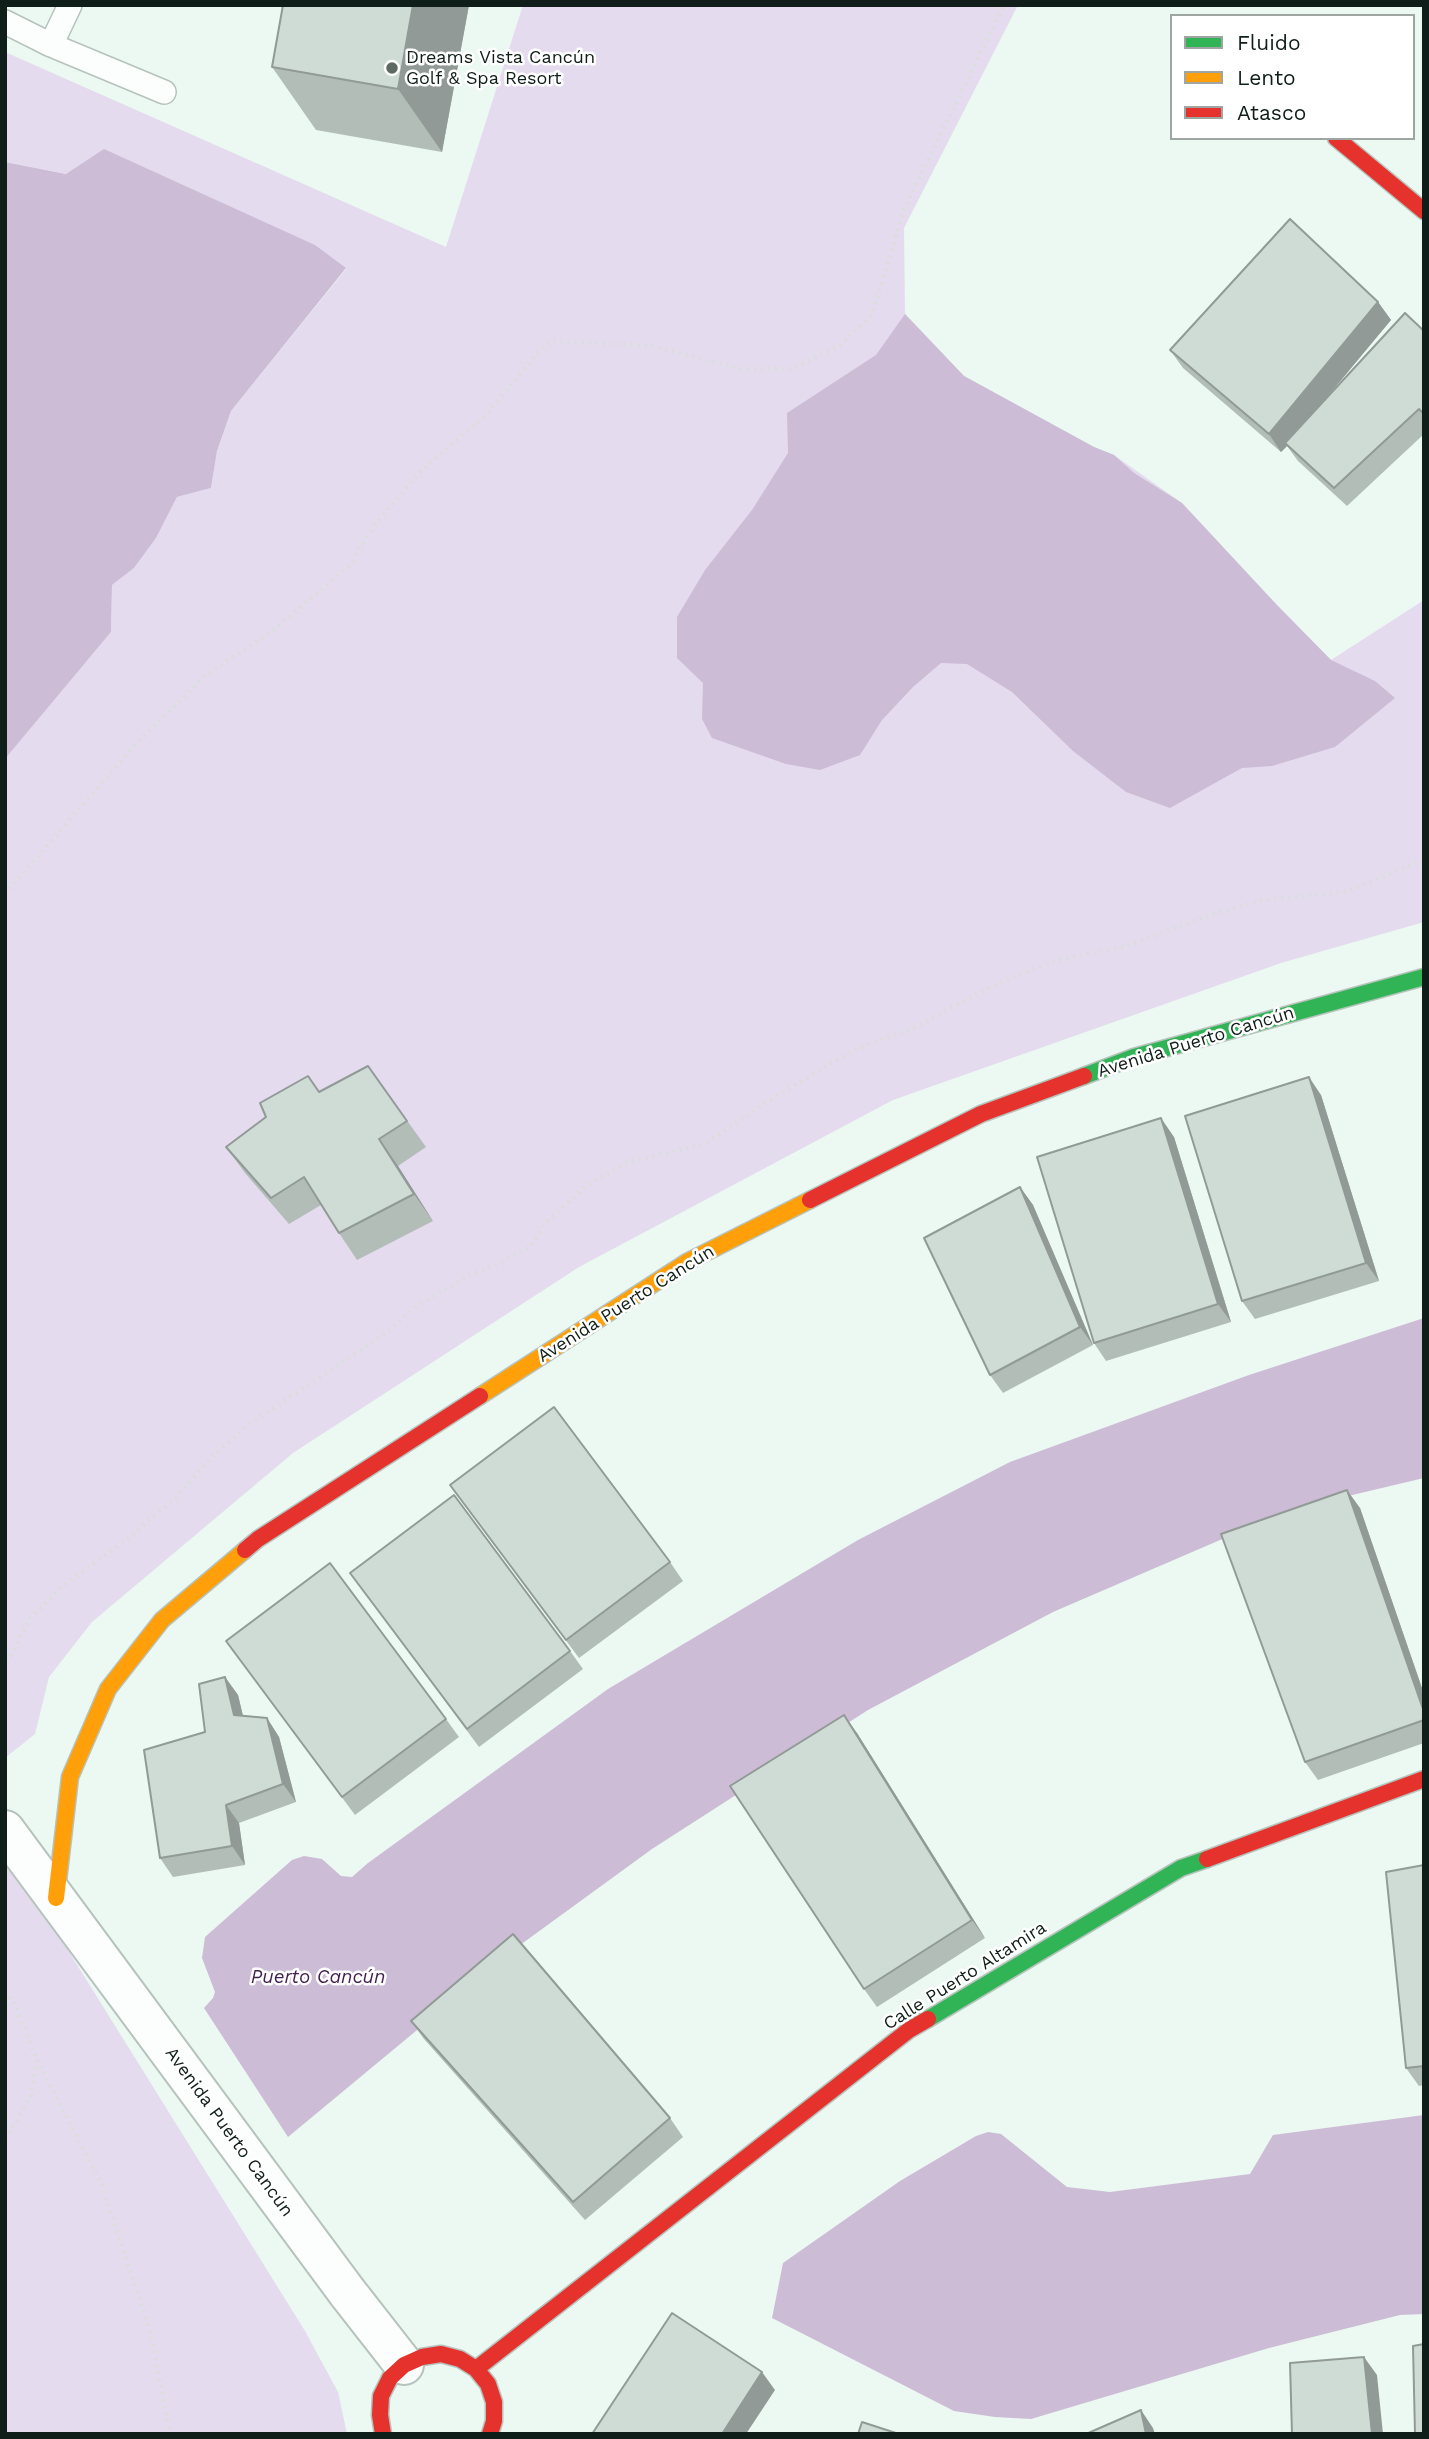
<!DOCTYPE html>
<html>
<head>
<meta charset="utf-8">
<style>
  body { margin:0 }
  #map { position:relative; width:1429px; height:2439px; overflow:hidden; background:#ecf8f2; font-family:"Work Sans",sans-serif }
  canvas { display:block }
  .frame { position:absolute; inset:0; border:7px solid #0f1e18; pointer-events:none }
  .legend { position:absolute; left:1170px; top:14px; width:245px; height:126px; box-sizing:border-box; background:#fff; border:2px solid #9fa5a3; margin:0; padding:9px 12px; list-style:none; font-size:21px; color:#0f1e18 }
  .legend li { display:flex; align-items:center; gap:14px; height:35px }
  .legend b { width:35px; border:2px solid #9fa5a3 }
</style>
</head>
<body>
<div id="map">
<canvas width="1429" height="2439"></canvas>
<div class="frame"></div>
<ul class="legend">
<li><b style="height:9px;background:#30b455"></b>Fluido</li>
<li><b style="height:9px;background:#ff9f0a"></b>Lento</li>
<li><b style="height:9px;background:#e5322d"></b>Atasco</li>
</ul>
</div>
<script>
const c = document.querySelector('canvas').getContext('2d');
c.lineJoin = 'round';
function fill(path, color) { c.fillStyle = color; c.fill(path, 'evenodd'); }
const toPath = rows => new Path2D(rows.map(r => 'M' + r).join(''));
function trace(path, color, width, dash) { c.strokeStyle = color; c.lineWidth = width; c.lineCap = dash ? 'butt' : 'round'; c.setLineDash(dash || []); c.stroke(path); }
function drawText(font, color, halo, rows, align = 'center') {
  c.font = font + ' "Work Sans",sans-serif'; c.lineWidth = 5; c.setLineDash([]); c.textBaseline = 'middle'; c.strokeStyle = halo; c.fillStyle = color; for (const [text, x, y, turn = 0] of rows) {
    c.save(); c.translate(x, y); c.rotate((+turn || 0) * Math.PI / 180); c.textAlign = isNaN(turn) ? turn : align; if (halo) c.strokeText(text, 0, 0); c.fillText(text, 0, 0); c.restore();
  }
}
fill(toPath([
  [523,5,1018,5,904,228,905,314,964,376,1094,447,1114,455,1182,503,1276,604,1331,660,1424,600,1424,922,1281,963,893,1100,579,1267,293,1453,92,1622,49,1677,35,1734,5,1758,5,759,111,632,112,585,134,568,156,538,177,497,211,488,217,451,231,411,346,269,67,174,5,162,5,52,446,247],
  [5,1849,305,2331,338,2392,347,2434,5,2434]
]), '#e5dbee');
fill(toPath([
  [104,149,315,245,346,268,231,411,217,451,211,488,177,497,156,538,134,568,112,585,111,632,5,759,5,162,66,174],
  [905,314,964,376,1094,447,1114,455,1134,473,1182,503,1276,604,1331,660,1375,681,1395,698,1335,747,1272,766,1242,768,1170,808,1126,792,1073,751,1012,692,967,664,941,663,913,687,882,720,860,755,820,770,786,764,712,738,702,719,703,683,677,658,677,617,705,570,752,510,788,453,787,413,876,355],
  [1424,1318,1424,1478,1327,1501,1234,1534,1053,1612,868,1710,652,1849,516,1948,288,2137,204,2008,213,1998,215,1992,202,1958,205,1937,292,1860,304,1856,322,1859,341,1876,352,1877,368,1863,608,1689,858,1540,1010,1462,1249,1375],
  [1424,2115,1424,2314,1400,2315,1269,2348,1031,2419,995,2417,954,2411,772,2318,783,2263,900,2181,976,2136,988,2132,1001,2134,1067,2187,1110,2192,1250,2174,1273,2135]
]), '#ccbcd5');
const lane = toPath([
  [5,22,51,45,70,5],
  [51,45,164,92]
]);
const street = toPath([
  [5,1830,347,2292,404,2365]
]);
const fast = toPath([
  [1084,1076,1134,1057,1424,977],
  [928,2019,1181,1868,1207,1859]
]);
const slow = toPath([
  [480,1396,687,1262,810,1200],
  [56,1898,70,1777,108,1689,162,1620,245,1550]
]);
const jam = toPath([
  [1336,138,1424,211],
  [810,1200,981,1114,1084,1076],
  [245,1550,258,1539,480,1396],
  [1207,1859,1424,1779],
  [476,2369,909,2030,928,2019],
  [383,2434,380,2415,381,2396,390,2378,404,2365,422,2357,441,2354,460,2359,476,2369,488,2384,494,2402,494,2421,490,2434]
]);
trace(lane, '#b6c3bc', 26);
trace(street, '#b6c3bc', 42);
trace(fast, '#b6c3bc', 19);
trace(slow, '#b6c3bc', 19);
trace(jam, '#b6c3bc', 19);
trace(toPath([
  [5,894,134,746,206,675,274,630,349,566,374,526,421,471,484,417,538,352,553,341,651,346,740,369,791,369,839,346,872,315,905,207,1004,5],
  [7,1662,31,1617,64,1585,125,1541,176,1498,211,1458,249,1424,383,1335,418,1305,470,1275,500,1263,530,1247,546,1223,585,1187,625,1163,705,1144,770,1100,852,1051,913,1028,992,986,1053,961,1127,946,1204,917,1262,900,1346,892,1424,860],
  [5,1991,14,2003,37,2060,31,2096,5,2140],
  [37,2060,101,2183,151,2334,170,2434]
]), '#dbdedd', 4.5, [2, 5]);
trace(lane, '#fcfefd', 23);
trace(street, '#fcfefd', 38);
trace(fast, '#30b455', 16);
trace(slow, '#ff9f0a', 16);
trace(jam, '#e5322d', 16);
fill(toPath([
  [283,5,469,5,442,152,316,130,272,67],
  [1378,302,1391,320,1323,402,1424,331,1424,434,1347,506,1298,461,1287,446,1281,452,1183,368,1170,350],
  [368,1066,426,1147,398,1166,433,1221,357,1260,339,1233,321,1205,289,1224,245,1173,226,1147,266,1117,308,1076,319,1092],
  [1321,1095,1379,1281,1255,1319,1242,1301],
  [1174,1137,1231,1322,1106,1361,1094,1343],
  [1020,1187,1033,1205,1093,1345,1003,1393,990,1375],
  [450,1485,670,1562,683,1581,579,1658],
  [1360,1508,1424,1694,1424,1743,1318,1780,1305,1762],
  [350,1573,570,1651,583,1669,479,1747],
  [226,1641,446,1719,459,1737,355,1815],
  [225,1677,238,1695,243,1716,267,1718,279,1737,296,1802,239,1823,245,1865,173,1877,160,1858],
  [857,1733,985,1938,877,2007,864,1989],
  [1424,1865,1424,2085,1419,2086,1406,2068],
  [411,2021,670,2118,683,2137,585,2220,424,2039]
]), '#b2bdb8');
fill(toPath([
  [413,5,469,5,442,152,398,89],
  [1378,302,1391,320,1287,445,1285,443,1287,446,1281,452,1269,434],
  [1309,1077,1321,1095,1379,1281,1366,1263],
  [1161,1118,1174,1137,1231,1322,1218,1304],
  [379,1139,398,1166,433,1221,414,1194],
  [1020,1187,1033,1205,1093,1345,1080,1327],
  [1347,1490,1360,1508,1424,1694,1424,1712],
  [225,1677,238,1695,247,1733,234,1715],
  [844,1715,857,1733,985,1938,972,1920],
  [267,1718,279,1737,296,1802,283,1784],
  [226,1805,239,1823,245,1865,232,1846],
  [1364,2357,1377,2375,1383,2434,1372,2434],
  [762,2372,775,2390,746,2434,722,2434],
  [1141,2410,1153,2428,1155,2434,1146,2434]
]), '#919a96');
const building = toPath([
  [283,5,413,5,398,89,272,67,283,5],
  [1290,219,1378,302,1269,434,1170,350,1290,219],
  [1405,313,1424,331,1424,414,1419,409,1334,488,1285,443,1405,313],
  [368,1066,407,1121,379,1139,414,1194,339,1233,304,1177,271,1198,226,1147,266,1117,260,1103,308,1076,319,1092,368,1066],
  [1309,1077,1366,1263,1242,1301,1185,1116,1309,1077],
  [1161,1118,1218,1304,1094,1343,1037,1157,1161,1118],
  [1020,1187,1080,1327,990,1375,924,1238,1020,1187],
  [554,1407,670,1562,566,1640,450,1485,554,1407],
  [1347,1490,1424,1712,1424,1720,1305,1762,1221,1534,1347,1490],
  [454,1495,570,1651,467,1729,350,1573,454,1495],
  [330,1563,446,1719,342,1797,226,1641,330,1563],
  [225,1677,234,1715,267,1718,283,1784,226,1805,232,1846,160,1858,144,1750,205,1732,199,1684,225,1677],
  [844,1715,972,1920,864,1989,730,1786,844,1715],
  [1424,1865,1424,2066,1406,2068,1386,1872,1424,1865],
  [513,1934,670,2118,573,2202,411,2021,513,1934],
  [672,2313,762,2372,722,2434,592,2434,672,2313],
  [1424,2344,1424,2434,1415,2434,1413,2346,1424,2344],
  [1364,2357,1372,2434,1292,2434,1290,2363,1364,2357],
  [1141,2410,1146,2434,1086,2434,1141,2410],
  [862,2422,899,2434,858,2434,862,2422]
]);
fill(building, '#cfdcd6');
trace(building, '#919a96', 2);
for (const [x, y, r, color] of [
  [392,68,7,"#5c6a64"]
]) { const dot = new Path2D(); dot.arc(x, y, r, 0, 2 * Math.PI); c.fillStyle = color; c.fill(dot); trace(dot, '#fff', 2.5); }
drawText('18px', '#0f1e18', '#fff', [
  ["Dreams Vista Cancún",406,58],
  ["Golf & Spa Resort",406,79]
], 'left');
drawText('18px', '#0f1e18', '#fff', [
  ["Avenida Puerto Cancún",1196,1042,-17],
  ["Avenida Puerto Cancún",626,1304,-32],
  ["Calle Puerto Altamira",965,1976,-32],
  ["Avenida Puerto Cancún",229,2132,54]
]);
drawText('italic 19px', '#431f50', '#fff', [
  ["Puerto Cancún",318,1977]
]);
</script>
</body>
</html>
